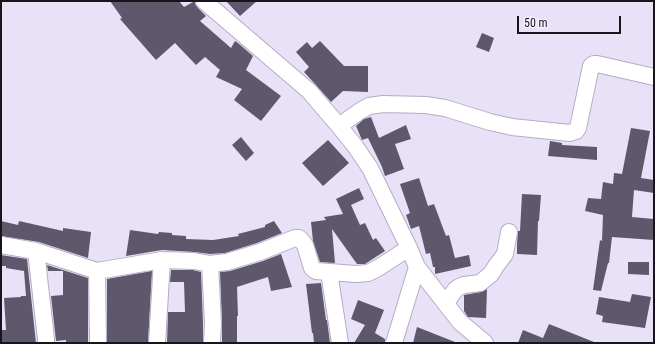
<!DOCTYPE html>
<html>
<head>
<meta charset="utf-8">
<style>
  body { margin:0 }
  #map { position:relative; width:655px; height:344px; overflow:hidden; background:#e9e1f8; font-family:"Roboto Condensed",sans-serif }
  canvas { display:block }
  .frame { position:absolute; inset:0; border:2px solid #17141c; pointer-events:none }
  .scale { position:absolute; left:517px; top:16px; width:104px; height:18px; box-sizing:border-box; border:2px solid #17141c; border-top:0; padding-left:5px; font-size:12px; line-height:14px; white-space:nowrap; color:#17141c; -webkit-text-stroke:3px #f5f0fe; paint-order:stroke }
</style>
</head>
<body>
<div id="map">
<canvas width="655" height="344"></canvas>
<div class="frame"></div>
<div class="scale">50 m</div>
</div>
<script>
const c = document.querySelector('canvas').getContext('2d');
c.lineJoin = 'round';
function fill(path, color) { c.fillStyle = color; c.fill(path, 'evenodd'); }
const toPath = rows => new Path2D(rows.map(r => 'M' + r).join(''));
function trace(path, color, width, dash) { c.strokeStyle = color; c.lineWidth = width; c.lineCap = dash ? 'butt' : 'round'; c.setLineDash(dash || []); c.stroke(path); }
fill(toPath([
  [110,1,179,1,184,7,195,1,195,4,198,8,206,16,200,21,231,48,235,41,238,43,253,56,246,70,281,96,261,121,234,100,242,89,216,77,220,70,205,57,196,65,175,43,156,60,120,19,122,18],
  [226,1,257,1,240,16],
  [482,33,494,38,489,52,476,47],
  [320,41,344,66,368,66,368,92,343,91,331,102,316,85,304,72,309,67,296,52,307,42,312,48],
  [371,117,379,138,406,125,411,139,395,144,404,169,385,176,382,167,368,138,362,140,356,126,364,119],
  [631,128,650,131,641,178,654,180,654,193,634,190,632,217,654,219,654,240,612,237,609,263,608,263,601,291,593,290,600,240,602,241,603,215,585,211,588,198,601,199,603,182,613,184,614,173,622,174],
  [241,137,254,153,246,161,232,145],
  [328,140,349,163,323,186,302,163],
  [550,141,562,143,562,145,597,147,597,160,548,156],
  [419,178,428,206,434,204,446,236,449,235,455,258,469,255,471,266,435,274,435,267,433,267,430,253,426,254,419,226,411,229,406,215,410,213,400,184],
  [359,188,364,199,351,205,360,225,365,223,373,240,376,238,385,251,365,264,357,264,332,229,335,263,320,262,313,241,311,222,326,220,324,217,343,214,336,199],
  [522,194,541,195,539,221,538,221,537,255,517,254,517,243,518,231,520,231],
  [1,221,18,225,19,221,63,231,63,228,91,232,88,258,39,242,1,236],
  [274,221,282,233,257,243,225,253,210,254,194,252,162,250,126,256,130,230,158,234,159,232,172,233,172,235,186,236,186,239,213,240,239,236,238,234,265,227,265,225],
  [281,254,292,287,271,291,268,277,237,287,238,316,237,316,237,343,222,343,222,323,220,272,230,271,263,261],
  [1,255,27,259,36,343,2,343,2,330,6,330,4,298,21,297,21,296,26,296,24,271,6,268,6,266,1,266],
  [628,262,649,262,649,275,628,274],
  [47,265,88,278,88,343,66,343,66,340,56,341,51,296,63,295,63,271,48,271],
  [171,270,193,270,201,272,203,323,203,343,167,343,168,312,185,312,184,282,170,282],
  [152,271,148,343,107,343,107,279],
  [321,283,326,320,327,320,330,343,314,343,313,333,312,333,306,284],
  [487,289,486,318,468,317,464,311,464,295,481,292],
  [632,294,651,297,645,328,602,322,603,316,596,314,599,297,630,302],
  [358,300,384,310,375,333,385,339,385,343,354,343,365,325,351,319],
  [549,324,594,342,594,343,518,343,523,330,543,338],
  [417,327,455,342,455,343,413,343]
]), '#5f586c');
const street = toPath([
  [204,1,309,91,339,126,355,146,370,168,409,248,417,267,460,322,485,343],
  [339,126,360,111,369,106,383,104,426,105,445,108,490,122,512,127,570,133,576,131,578,128,591,66,594,64,597,64,654,77],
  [1,245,36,251,97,271,162,260,194,261,210,264,227,262,260,252,295,238,299,238,301,240,305,245,312,268,316,271,356,274,368,273,378,268,409,248],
  [36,251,46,339,46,343],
  [210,264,213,323,212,343],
  [97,271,98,343],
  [329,272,340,343],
  [446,303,455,290,459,287,464,285,480,283,491,274,496,266,505,254,509,232],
  [157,343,162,260],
  [394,343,417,267]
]);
trace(street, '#b4acc3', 18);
trace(street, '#fff', 16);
</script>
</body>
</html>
